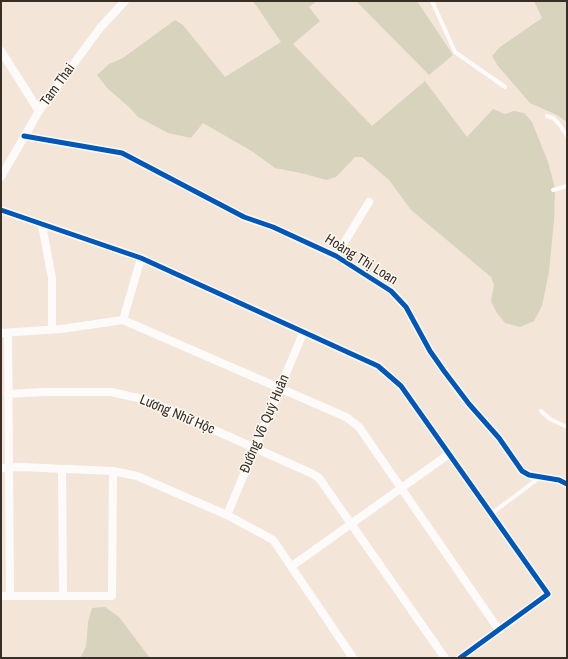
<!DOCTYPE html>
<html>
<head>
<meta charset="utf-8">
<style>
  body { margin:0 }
  #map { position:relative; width:568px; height:659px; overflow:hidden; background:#f3e6d9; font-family:"Archivo Narrow",sans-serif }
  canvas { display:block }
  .frame { position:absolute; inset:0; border:2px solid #372e25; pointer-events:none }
</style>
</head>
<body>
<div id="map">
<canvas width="568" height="659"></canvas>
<div class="frame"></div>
</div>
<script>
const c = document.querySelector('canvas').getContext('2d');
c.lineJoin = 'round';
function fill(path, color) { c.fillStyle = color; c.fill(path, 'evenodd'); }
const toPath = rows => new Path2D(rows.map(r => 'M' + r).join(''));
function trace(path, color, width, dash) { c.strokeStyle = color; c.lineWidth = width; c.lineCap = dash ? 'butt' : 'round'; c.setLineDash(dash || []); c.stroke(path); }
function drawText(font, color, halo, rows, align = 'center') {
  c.font = font + ' "Archivo Narrow",sans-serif'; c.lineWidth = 3; c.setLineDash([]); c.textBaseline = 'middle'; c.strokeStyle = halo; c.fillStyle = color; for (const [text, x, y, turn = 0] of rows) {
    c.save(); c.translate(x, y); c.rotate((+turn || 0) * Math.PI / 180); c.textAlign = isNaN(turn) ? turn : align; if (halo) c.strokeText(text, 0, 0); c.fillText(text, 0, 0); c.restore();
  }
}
fill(toPath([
  [253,1,317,1,309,7,320,21,293,44,372,126,425,81,467,137,493,109,505,114,514,111,524,113,532,122,548,162,555,188,554,221,549,272,542,306,534,321,520,327,505,323,497,313,491,301,494,285,491,277,411,210,389,180,362,157,355,157,336,177,326,180,305,174,275,168,253,152,203,123,191,138,168,133,138,117,129,107,108,89,97,75,109,64,123,58,175,20,183,25,225,77,281,42],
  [356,1,417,1,453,55,429,75],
  [534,1,567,1,567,122,557,115,530,103,498,66,492,56,500,47,542,18],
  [105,607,119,617,150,658,80,658,86,647,88,622,92,608]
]), '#d8d3bc');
trace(toPath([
  [432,1,455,52,505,87],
  [547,116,553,118,559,124,567,136],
  [553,190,567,186],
  [541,411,550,419,567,427],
  [491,514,539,478]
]), '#fdfbf9', 4);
trace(toPath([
  [1,51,39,111],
  [24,136,122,153,244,217,273,227,336,256,391,291,406,307,430,351,444,371,469,404,499,438,522,471,529,475,559,480,567,484],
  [1,177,39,111,100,28,125,1],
  [1,210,141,258,378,366,401,386,548,594,460,658],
  [42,225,52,278,52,329],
  [336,256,369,202],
  [123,320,141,258],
  [1,333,61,329,123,320,346,417,359,427,499,630],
  [8,333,10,596],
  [8,394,45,392,111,392,147,400,313,474,319,478,445,658],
  [1,468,20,467,113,471,137,476,227,515,266,536,273,540,278,547,353,658],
  [62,469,63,596],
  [227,515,303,333],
  [292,566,449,454],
  [1,596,112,596,113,471]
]), '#fdfbf9', 8);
trace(toPath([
  [24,136,122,153,244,217,273,227,336,256,391,291,406,307,430,351,444,371,469,404,499,438,522,471,529,475,559,480,567,484],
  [1,210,141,258,378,366,401,386,548,594,460,658]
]), '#0057b8', 5);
drawText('14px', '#372e25', '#fcf8f2', [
  ["Tam Thai",58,85,-54],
  ["Hoàng Thị Loan",361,260,32],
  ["Lương Nhữ Hộc",177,415,23],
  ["Đường Võ Quý Huân",265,424,-67]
]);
</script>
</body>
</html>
